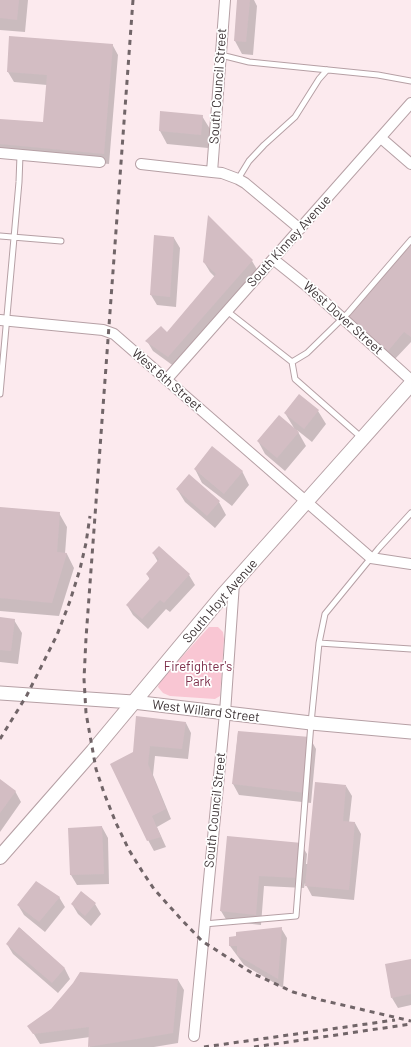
<!DOCTYPE html>
<html>
<head>
<meta charset="utf-8">
<style>
  body { margin:0 }
  canvas { display:block; background:#fceaee }
</style>
</head>
<body>
<canvas width="411" height="1047"></canvas>
<script>
const c = document.querySelector('canvas').getContext('2d');
c.lineJoin = 'round';
function fill(path, color) { c.fillStyle = color; c.fill(path, 'evenodd'); }
const toPath = rows => new Path2D(rows.map(r => 'M' + r).join(''));
function trace(path, color, width, dash) { c.strokeStyle = color; c.lineWidth = width; c.lineCap = dash ? 'butt' : 'round'; c.setLineDash(dash || []); c.stroke(path); }
function drawText(font, color, halo, rows, align = 'center') {
  c.font = font + ' Barlow,sans-serif'; c.lineWidth = 3.5; c.setLineDash([]); c.textBaseline = 'middle'; c.strokeStyle = halo; c.fillStyle = color; for (const [text, x, y, turn = 0] of rows) {
    c.save(); c.translate(x, y); c.rotate((+turn || 0) * Math.PI / 180); c.textAlign = isNaN(turn) ? turn : align; if (halo) c.strokeText(text, 0, 0); c.fillText(text, 0, 0); c.restore();
  }
}
fill(toPath([
  [209,627,218,627,223,632,224,639,220,696,215,699,170,696,163,693,158,687,160,681]
]), '#f9c6d3');
fill(toPath([
  [0,0,28,0,25,32,0,30],
  [238,0,254,0,257,6,253,55,242,54,235,41],
  [112,44,118,55,109,164,0,153,0,120,44,123,47,85,14,82,8,72],
  [161,112,202,116,210,129,208,148,167,144,160,131],
  [155,236,174,238,180,248,176,307,157,305,151,295],
  [411,246,411,342,394,360,355,326,349,316],
  [252,261,258,271,175,367,153,351,147,341,167,334,215,277,210,272,204,262],
  [299,396,318,411,326,424,312,442,297,430,306,446,285,471,265,454,258,441,294,428,285,413],
  [195,469,242,471,249,485,232,506,202,483],
  [177,489,219,502,226,515,215,528,185,502],
  [0,508,59,513,67,527,65,554,67,554,74,568,59,616,0,611],
  [153,553,189,575,195,585,170,612,166,609,148,629,133,615,127,605,150,580,147,574,158,562],
  [0,618,14,620,22,633,18,664,0,662],
  [186,723,191,733,188,759,155,756,153,775,171,819,157,827,166,847,154,851,148,840,134,752],
  [238,732,310,738,316,749,311,803,239,795,233,784],
  [0,781,15,791,21,802,0,832],
  [346,786,352,796,349,823,355,823,361,834,354,900,312,896,305,883,304,888,264,886,261,925,227,921,221,911,228,837,301,844,307,854,306,864,308,864],
  [102,827,108,838,109,884,77,885,71,875,69,829],
  [59,897,65,907,45,932,24,915,18,905],
  [72,904,95,904,101,914,91,926,78,914],
  [20,928,65,969,70,979,58,993,13,954,7,944],
  [281,928,287,938,283,988,244,965,230,946],
  [411,960,411,1005,398,1008,392,998],
  [178,980,184,990,178,1043,154,1047,90,1047,90,1037,40,1044,29,1026,52,1009]
]), '#0003');
fill(toPath([
  [0,0,19,0,17,20,0,18],
  [237,0,250,0,246,42,234,41],
  [9,36,113,44,104,154,0,144,0,119,43,122,47,75,7,72],
  [160,111,203,115,201,135,159,131],
  [208,215,253,260,168,357,145,341,161,326,167,332,216,274,203,262],
  [154,235,174,237,170,297,150,295],
  [411,244,411,337,404,332,388,351,348,316],
  [299,394,319,410,304,429,284,413],
  [279,415,299,432,277,458,257,441],
  [212,446,243,471,224,494,194,469],
  [189,474,220,501,207,516,176,489],
  [0,507,60,512,57,552,67,553,52,603,0,598],
  [159,546,190,574,164,603,160,600,142,619,126,605,150,578,146,574,159,559,152,553],
  [0,617,15,619,11,651,0,650],
  [136,716,186,722,182,749,150,746,148,764,166,809,152,816,161,837,147,841,110,764,133,752],
  [238,731,310,737,306,793,232,784],
  [0,779,16,791,0,813],
  [315,782,346,785,343,821,355,822,349,890,305,886],
  [102,826,104,874,70,875,68,828],
  [227,836,302,843,299,878,259,876,256,915,220,911],
  [36,881,60,897,39,922,17,905],
  [81,891,96,903,85,916,71,904],
  [19,927,65,968,52,983,6,944],
  [282,927,278,979,237,955,237,946,229,946,229,937,236,936,236,932],
  [411,959,411,994,391,998,385,964],
  [80,972,178,979,173,1033,88,1047,89,1027,33,1034,27,1026,51,1009,73,983]
]), '#d3bdc3');
const service = toPath([
  [221,55,249,62,378,75,411,81],
  [238,179,249,161,264,145,295,117,319,79,327,70],
  [0,236,61,241],
  [227,311,292,362,295,379,362,438],
  [292,362,307,353,348,313,411,240],
  [0,394,19,182,20,155],
  [319,643,325,614,379,548,411,513],
  [204,924,296,916,311,723,319,643,411,649]
]);
const minor = toPath([
  [381,138,411,164],
  [0,153,100,162],
  [141,164,212,172,222,173,238,179,245,183,300,229],
  [212,172,225,0],
  [273,259,308,287,411,380],
  [0,320,103,330,114,334,371,558,411,564],
  [167,379,411,103],
  [194,1036,225,713,234,583]
]);
const tertiary = toPath([
  [0,693,133,702,311,723,411,732]
]);
const secondary = toPath([
  [0,857,93,751,223,595,411,384]
]);
trace(service, '#b6a0a5', 7);
trace(minor, '#b6a0a5', 12);
trace(tertiary, '#b6a0a5', 15);
trace(secondary, '#b6a0a5', 16);
trace(service, '#fff', 5);
trace(minor, '#fff', 10);
trace(tertiary, '#fff', 13);
trace(secondary, '#fff', 14);
trace(toPath([
  [133,0,86,638,84,679,86,713,96,769,104,793,116,823,129,850,142,871,154,889,180,918,202,941,252,973,293,992,321,1000,411,1021],
  [0,739,27,695,57,635,70,601,80,569,86,543,90,516],
  [204,1047,395,1020],
  [254,1047,411,1024]
]), '#716568', 3, [5, 5]);
drawText('13px', '#3c3335', '#fff', [
  ["South Council Street",218,86,-86],
  ["South Kinney Avenue",289,241,-48],
  ["West Dover Street",343,318,42],
  ["West 6th Street",167,380,41],
  ["South Hoyt Avenue",220,601,-49],
  ["West Willard Street",206,711,7],
  ["South Council Street",215,810,-84]
]);
drawText('13px', '#7d2e4a', '#fff', [
  ["Firefighter's",198,667],
  ["Park",198,682]
]);
</script>
</body>
</html>
